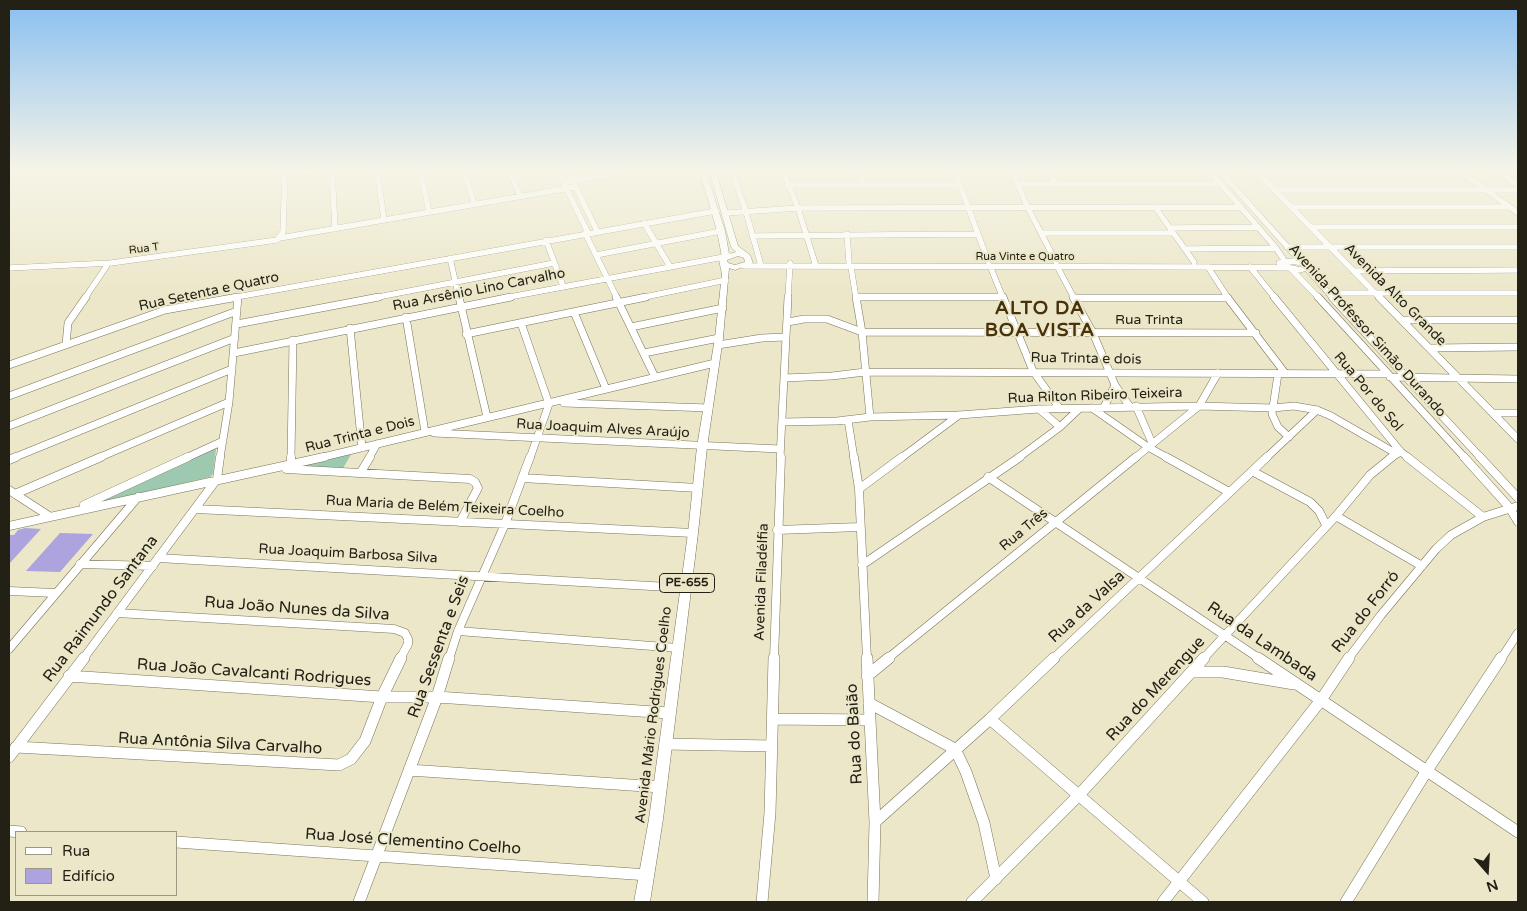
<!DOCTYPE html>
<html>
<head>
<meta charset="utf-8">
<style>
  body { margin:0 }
  #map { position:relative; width:1527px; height:911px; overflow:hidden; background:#ece7c9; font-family:"Varela Round",sans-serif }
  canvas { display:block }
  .frame { position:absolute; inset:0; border:10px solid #232116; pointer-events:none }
  .legend { position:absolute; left:15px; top:831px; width:162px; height:65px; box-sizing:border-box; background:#ece7c9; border:1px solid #9c9881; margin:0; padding:6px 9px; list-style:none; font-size:15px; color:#232116 }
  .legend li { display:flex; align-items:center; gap:10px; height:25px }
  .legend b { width:25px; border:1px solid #9c9881 }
  .north { position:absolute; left:1462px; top:846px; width:50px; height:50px; -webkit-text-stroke:4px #ece7c9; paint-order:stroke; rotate:161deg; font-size:14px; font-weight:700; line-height:20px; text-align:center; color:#232116 }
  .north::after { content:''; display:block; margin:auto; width:18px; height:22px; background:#232116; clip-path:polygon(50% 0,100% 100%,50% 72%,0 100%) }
</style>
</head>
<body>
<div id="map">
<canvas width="1527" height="911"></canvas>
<div class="frame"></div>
<ul class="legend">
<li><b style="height:6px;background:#fff"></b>Rua</li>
<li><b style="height:14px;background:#ada3de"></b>Edifício</li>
</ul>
<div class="north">N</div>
</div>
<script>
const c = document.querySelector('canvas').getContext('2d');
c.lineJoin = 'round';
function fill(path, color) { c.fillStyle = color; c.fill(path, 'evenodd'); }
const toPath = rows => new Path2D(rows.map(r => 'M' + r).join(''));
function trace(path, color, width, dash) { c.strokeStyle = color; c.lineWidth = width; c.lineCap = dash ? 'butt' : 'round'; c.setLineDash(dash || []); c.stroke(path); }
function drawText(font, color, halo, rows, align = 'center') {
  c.font = font + ' "Varela Round",sans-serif'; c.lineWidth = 4; c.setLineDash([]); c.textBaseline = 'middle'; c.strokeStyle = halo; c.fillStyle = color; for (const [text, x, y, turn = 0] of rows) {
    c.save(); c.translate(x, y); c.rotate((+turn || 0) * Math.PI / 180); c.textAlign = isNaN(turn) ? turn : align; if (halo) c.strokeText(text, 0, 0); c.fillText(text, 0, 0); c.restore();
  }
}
fill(toPath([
  [213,448,216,449,213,474,210,477,95,504],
  [353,451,342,470,289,468]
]), '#9cc9b0');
fill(toPath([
  [25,528,41,529,9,564,9,535,14,535,18,530],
  [60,533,93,534,60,572,26,571]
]), '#ada3de');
const minorFar3 = toPath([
  [332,169,335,229],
  [377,169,384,220],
  [420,169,429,212],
  [464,169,474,204],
  [509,169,520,196],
  [557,169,588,233],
  [567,169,597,231],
  [731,169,746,212,760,262],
  [782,169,798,208,815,263],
  [861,169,863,183],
  [954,169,988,261],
  [1011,169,1028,208,1056,262],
  [1048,169,1056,184],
  [1208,169,1276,248,1288,266,1319,298],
  [1218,169,1333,298],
  [1254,169,1380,298],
  [1495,169,1518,186],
  [1460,171,1518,213],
  [1258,173,1464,173],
  [285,175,326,169],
  [563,182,641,169],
  [1018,184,1220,184],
  [787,185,959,185],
  [1274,190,1518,190],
  [1155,207,1194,262],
  [1292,207,1510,207],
  [726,213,798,208,1240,207],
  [644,223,669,265],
  [1311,227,1518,227],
  [1170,228,1258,227],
  [585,233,617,298],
  [1042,233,1173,233],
  [847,234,849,262],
  [752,236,977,234],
  [280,238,575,187],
  [546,240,563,286],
  [1287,247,1518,247],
  [1185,249,1276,248],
  [596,255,721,231],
  [450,258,459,298],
  [1279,263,1293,261,1302,263],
  [744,266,1208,267,1292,268,1300,270,1306,268],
  [990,266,1003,298],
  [1057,266,1074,298],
  [851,267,856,298],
  [1208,267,1228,298],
  [1250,267,1275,298],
  [9,268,111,263,277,240,283,232,285,169],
  [1353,271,1518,270],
  [1328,293,1518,293],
  [857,297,1003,297],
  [85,298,108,264],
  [231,298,716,211],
  [373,298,554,263],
  [504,298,729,256],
  [640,298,726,280],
  [788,298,790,263]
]);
const minorFar2 = toPath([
  [459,297,487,417],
  [616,297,655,377],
  [856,297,862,332,870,417],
  [857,297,1003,297],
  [1003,297,1033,371,1060,409],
  [1073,297,1093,333,1115,385,1130,407],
  [1227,297,1285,373],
  [1274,297,1401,452,1409,458],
  [1318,297,1465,458],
  [1332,297,1481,458],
  [1379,297,1518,439],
  [1075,298,1228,298],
  [574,312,606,389],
  [406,317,425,432],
  [1402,320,1518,320],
  [788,322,804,319,827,319,862,332,1256,333],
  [521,323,549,404,530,458],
  [237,324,379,297],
  [631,327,723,308],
  [350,328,362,448],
  [466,334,646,297],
  [66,344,68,323,86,297],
  [718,345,762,338,785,337],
  [1430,348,1518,347],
  [234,353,511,297],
  [644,353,719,338],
  [9,365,165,310,238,297],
  [1278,374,1272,414,1278,427,1289,437],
  [1390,377,1518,379],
  [784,378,832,376,865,372,1388,374],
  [9,396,237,311],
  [564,403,709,408],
  [1136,406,1152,443],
  [1104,407,1115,385],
  [1092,408,1148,447,1168,458],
  [1039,409,1060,427],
  [1493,413,1518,413],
  [848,420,854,458],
  [782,422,837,421,870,417,959,415,1039,409,1199,406,1273,408,1294,406,1317,410,1331,416,1397,454],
  [9,426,235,338],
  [434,433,780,449],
  [13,458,232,369],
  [98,458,229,402],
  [186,458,223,441],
  [220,458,229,402,238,297],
  [291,458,293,340],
  [319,458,715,363],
  [369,458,377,444],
  [780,458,788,297],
  [901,458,959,415],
  [1018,458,1060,427,1079,409],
  [1135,458,1199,406,1218,373],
  [1266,458,1317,410],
  [1390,458,1399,453]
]);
const minorFar1 = toPath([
  [854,457,859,489,867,659],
  [1166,457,1229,492],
  [1407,457,1483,517],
  [1464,457,1509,507,1518,522],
  [1480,457,1518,498],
  [9,460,16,457],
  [291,465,291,457],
  [286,469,470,479,475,482,478,488,460,522],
  [1252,471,1310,502,1319,511,1326,525],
  [361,472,370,457],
  [988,477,1260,659],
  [522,478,698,488],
  [859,489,902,457],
  [9,490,49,516],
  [15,494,101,457],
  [84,505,188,457],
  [196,509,693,533],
  [1336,516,1422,566],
  [9,526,324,457],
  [777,530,860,527],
  [158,558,686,588],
  [80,564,153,566],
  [862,565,1020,457],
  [9,591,55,593],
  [117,613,394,629,405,633,408,639,408,644,400,659],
  [458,631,678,648],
  [9,649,138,497],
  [83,659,217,479,220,457],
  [449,659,458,631,505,524,530,457],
  [774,659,781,457],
  [887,659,1136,457],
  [1053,659,1267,457],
  [1203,659,1336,516,1370,475,1392,457],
  [1348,659,1381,615,1436,549,1451,535,1483,517,1518,506],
  [1501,659,1518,633]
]);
const minor = toPath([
  [867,658,875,822,873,902],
  [1258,658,1518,832],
  [1192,672,1223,672,1294,684],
  [69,676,382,697,437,697,669,713],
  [867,676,889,658],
  [869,703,955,749,966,772,984,823,996,879],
  [772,719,869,720],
  [990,719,1203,902],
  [665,744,772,746],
  [16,747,339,765,351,759,365,741,382,697,401,658],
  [9,757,84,658],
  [409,770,660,787],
  [875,822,990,719,1054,658],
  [9,831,21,832],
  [176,842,648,875],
  [359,902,437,697,449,658],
  [762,902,770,813,774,658],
  [972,902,1078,796,1204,658],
  [1163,902,1321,700,1349,658],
  [1346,902,1426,772,1501,658]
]);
const major = toPath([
  [699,169,705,169,725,231,729,254,736,252,731,247,709,169,715,169,738,246,750,255,753,263,735,270,729,268,723,338,707,447,698,533,663,819,650,902,634,902,649,819,688,533,697,447,715,338,722,274,719,260,722,257,717,231,699,169],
  [738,256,744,258,745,262,735,265,728,263,727,260,738,256]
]);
trace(minorFar3, '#797459', 6);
trace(minorFar2, '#797459', 8);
trace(minorFar1, '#797459', 9);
trace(minor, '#797459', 12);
trace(major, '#797459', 1);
trace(minorFar3, '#fff', 5.5);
trace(minorFar2, '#fff', 7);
trace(minorFar1, '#fff', 8);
trace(minor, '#fff', 11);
fill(major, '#fff');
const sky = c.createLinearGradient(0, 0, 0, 297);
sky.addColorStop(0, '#89bff1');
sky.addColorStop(0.57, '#f6f4e7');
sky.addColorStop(1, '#f6f4e700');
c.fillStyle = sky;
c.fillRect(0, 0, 1527, 297);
drawText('11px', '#232116', '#ece7c9', [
  ["Rua T",144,249,-7],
  ["Rua Vinte e Quatro",1025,257]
]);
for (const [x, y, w] of [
  [687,583,55]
]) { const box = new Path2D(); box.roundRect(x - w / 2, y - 9.5, w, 19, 4); c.fillStyle = '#ece7c9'; c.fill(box); trace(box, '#232116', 1); }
drawText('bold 12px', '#232116', null, [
  ["PE-655",687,583]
]);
drawText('14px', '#232116', '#ece7c9', [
  ["Rua Arsênio Lino Carvalho",479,290,-11],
  ["Rua Setenta e Quatro",209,292,-12],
  ["Avenida Alto Grande",1395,295,45],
  ["Rua Trinta",1149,320],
  ["Avenida Professor Simão Durando",1367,331,48],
  ["Rua Trinta e dois",1086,359,1],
  ["Rua Por do Sol",1368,392,50],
  ["Rua Rilton Ribeiro Teixeira",1095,396,-2],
  ["Rua Joaquim Alves Araújo",603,429,3],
  ["Rua Trinta e Dois",360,435,-14],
  ["Rua Maria de Belém Teixeira Coelho",445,507,3],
  ["Rua Três",1024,530,-40],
  ["Rua Joaquim Barbosa Silva",348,554,3],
  ["Avenida Filadélfia",762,582,-88],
  ["Avenida Mário Rodrigues Coelho",654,715,-83]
]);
drawText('16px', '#232116', '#ece7c9', [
  ["Rua da Valsa",1087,607,-43],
  ["Rua Raimundo Santana",101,609,-53],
  ["Rua João Nunes da Silva",297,609,4],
  ["Rua do Forró",1366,612,-52],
  ["Rua da Lambada",1262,642,34],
  ["Rua Sessenta e Seis",439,647,-70],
  ["Rua João Cavalcanti Rodrigues",254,673,4],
  ["Rua do Merengue",1156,689,-47],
  ["Rua do Baião",855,734,-93],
  ["Rua Antônia Silva Carvalho",220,744,3],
  ["Rua José Clementino Coelho",413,842,4]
]);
c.letterSpacing = '1px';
drawText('bold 19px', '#47320c', '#ece7c9', [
  ["ALTO DA",1040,309],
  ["BOA VISTA",1040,331]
]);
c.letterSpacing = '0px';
</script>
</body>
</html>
